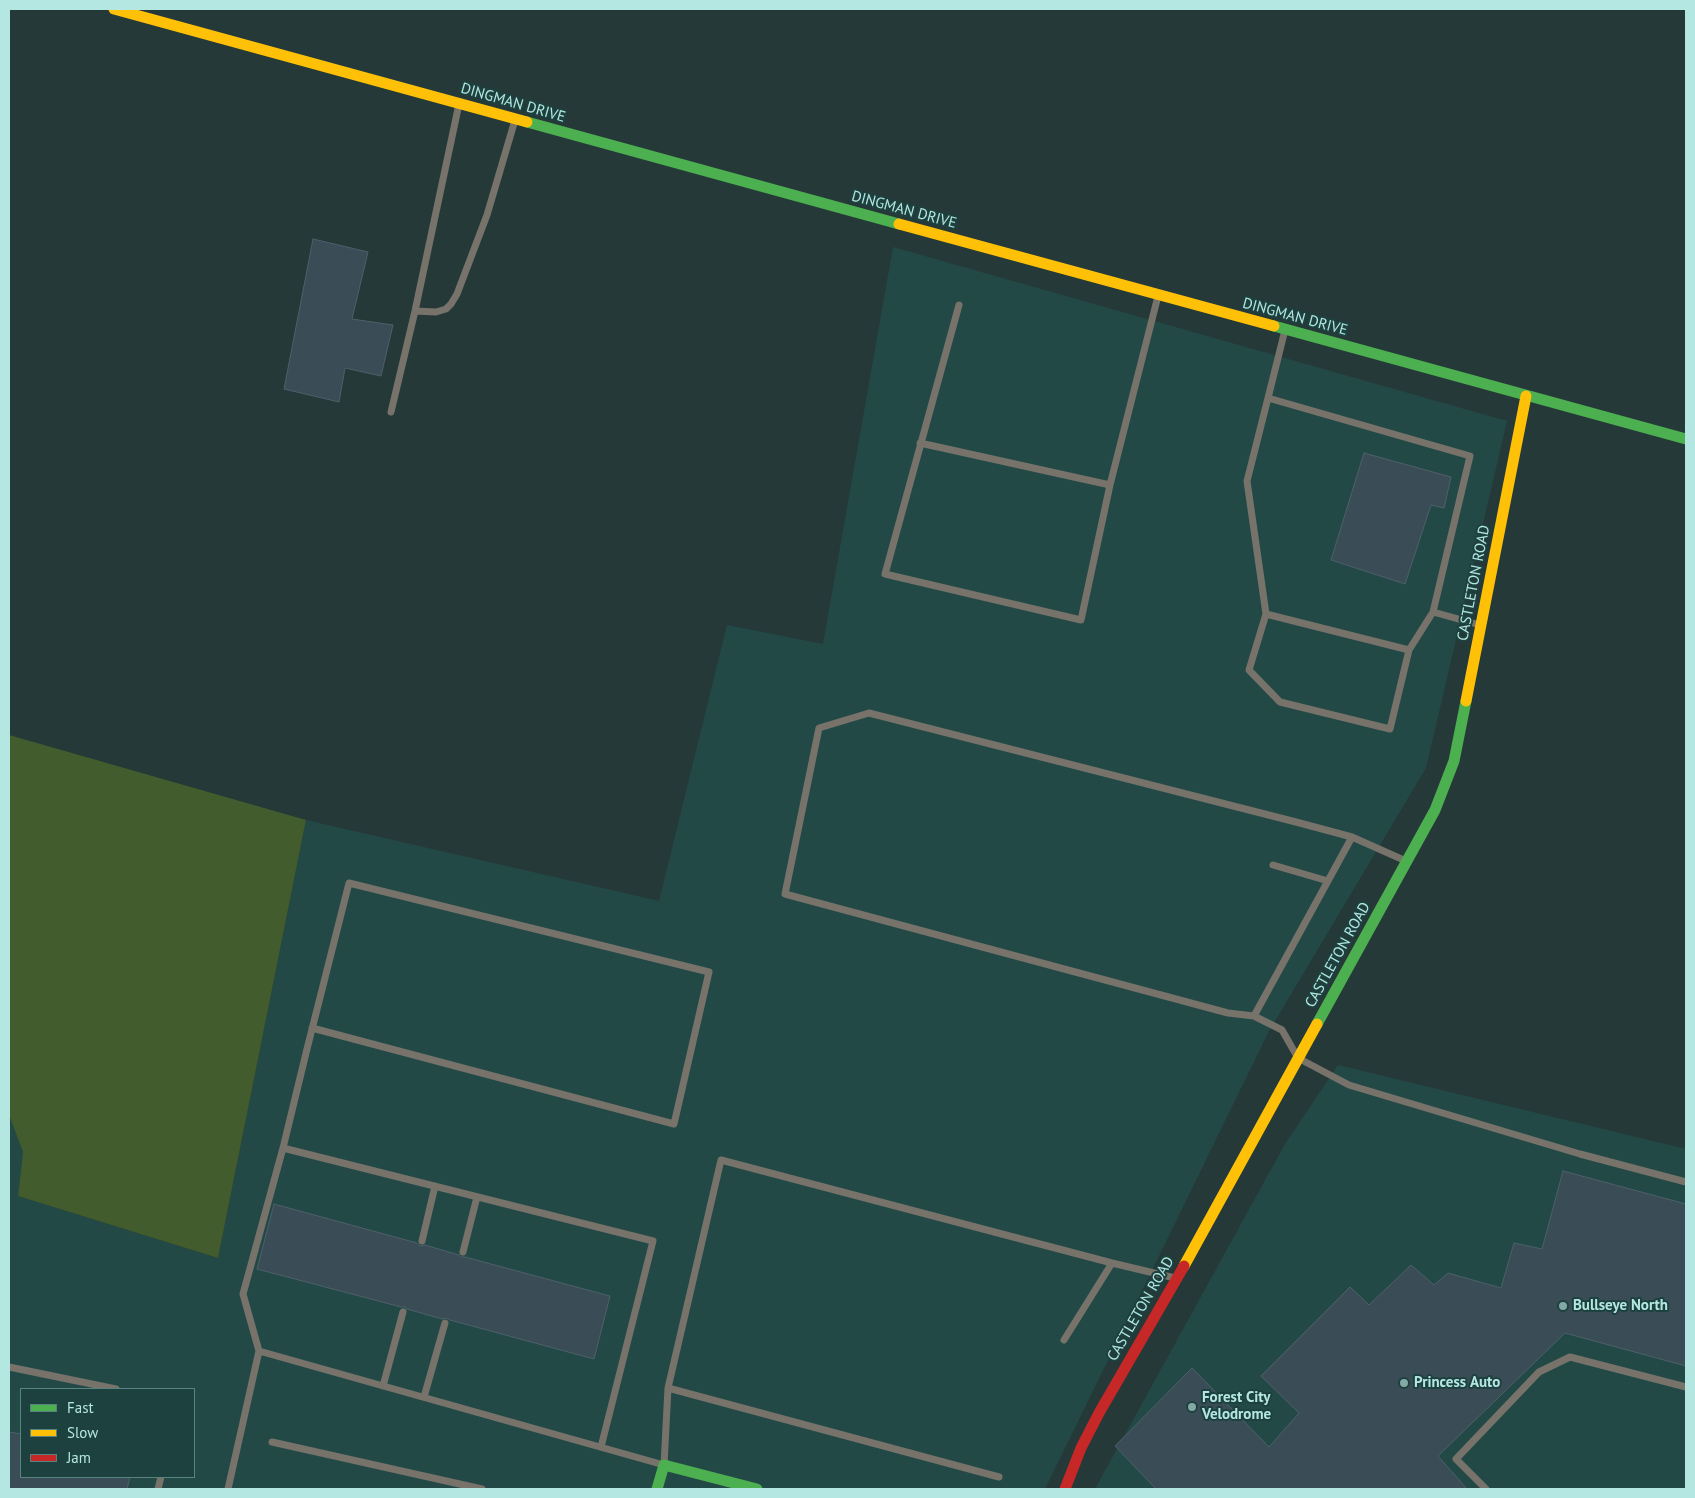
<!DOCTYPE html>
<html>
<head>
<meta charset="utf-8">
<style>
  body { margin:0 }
  #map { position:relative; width:1695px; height:1498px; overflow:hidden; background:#253938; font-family:"PT Sans",sans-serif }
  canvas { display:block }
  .frame { position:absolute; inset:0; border:10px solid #b4e6e2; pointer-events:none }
  .legend { position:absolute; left:20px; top:1388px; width:175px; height:90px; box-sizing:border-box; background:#1d413f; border:1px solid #598380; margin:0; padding:6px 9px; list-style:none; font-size:15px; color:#b4e6e2 }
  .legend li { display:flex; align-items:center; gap:10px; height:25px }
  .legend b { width:25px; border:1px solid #598380 }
</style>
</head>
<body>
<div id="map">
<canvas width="1695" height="1498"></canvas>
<div class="frame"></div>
<ul class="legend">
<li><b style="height:6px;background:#4caf50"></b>Fast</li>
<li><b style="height:6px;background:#ffc107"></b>Slow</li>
<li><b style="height:6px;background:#c62828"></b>Jam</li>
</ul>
</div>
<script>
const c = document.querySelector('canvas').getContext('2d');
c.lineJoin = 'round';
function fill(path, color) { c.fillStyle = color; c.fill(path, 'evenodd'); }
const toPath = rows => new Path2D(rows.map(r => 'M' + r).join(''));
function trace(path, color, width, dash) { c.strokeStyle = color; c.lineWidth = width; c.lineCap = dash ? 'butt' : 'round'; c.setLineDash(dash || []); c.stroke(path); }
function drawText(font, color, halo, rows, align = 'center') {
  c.font = font + ' "PT Sans",sans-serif'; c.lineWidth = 4; c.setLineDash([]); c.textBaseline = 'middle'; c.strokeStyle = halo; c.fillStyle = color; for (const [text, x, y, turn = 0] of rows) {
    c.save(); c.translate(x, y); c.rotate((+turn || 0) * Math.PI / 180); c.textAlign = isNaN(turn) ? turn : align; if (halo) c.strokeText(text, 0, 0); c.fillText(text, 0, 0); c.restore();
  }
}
fill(toPath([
  [893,247,1507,421,1426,768,1269,1031,1045,1489,9,1489,9,1115,23,1152,18,1196,218,1258,306,820,659,901,727,625,823,644],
  [21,1389,194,1389,194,1477,21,1477],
  [1338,1065,1686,1149,1686,1489,1095,1489,1285,1144]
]), '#234947');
fill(toPath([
  [9,735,306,820,218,1258,18,1196,23,1152,9,1115]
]), '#425c2d');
const building = toPath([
  [313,239,368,252,352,319,393,325,381,376,345,368,339,402,284,389,313,239],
  [1364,453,1451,477,1444,508,1431,505,1405,584,1331,560,1364,453],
  [1563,1171,1686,1204,1686,1366,1565,1333,1438,1456,1467,1489,1156,1489,1115,1446,1192,1368,1269,1447,1299,1413,1261,1376,1350,1287,1369,1305,1411,1265,1434,1285,1448,1273,1501,1288,1514,1243,1542,1249,1563,1171],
  [274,1204,417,1243,420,1246,425,1245,459,1255,461,1257,465,1257,610,1296,594,1359,450,1320,446,1318,442,1319,407,1309,405,1307,401,1307,257,1269,274,1204],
  [9,1432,21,1434,21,1477,130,1477,127,1489,9,1489,9,1432]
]);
fill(building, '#3a4d57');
trace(building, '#4d606a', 1);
trace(toPath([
  [959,305,885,574,1081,620,1110,485,1158,296],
  [415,311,436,312,446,309,451,304,457,294,487,215,515,120],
  [1285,330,1268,398,1470,456,1433,612,1409,650],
  [391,412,415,311,459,104],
  [920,443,1110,485],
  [1433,612,1480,625],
  [1266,614,1249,670,1280,702,1390,729,1409,650,1266,614,1247,481,1268,398],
  [1406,861,1352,837,1296,822,869,713,819,728,785,894,1228,1013,1254,1016,1282,1030,1298,1058,1349,1085,1580,1154,1686,1182],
  [1273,865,1328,881],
  [1254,1016,1352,837],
  [283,1148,307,1049,349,883,709,972,674,1124,312,1028],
  [422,1241,435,1186],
  [463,1252,477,1197],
  [1064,1340,1112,1263],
  [9,1367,116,1389],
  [383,1386,403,1312],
  [668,1388,999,1477],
  [424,1397,445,1323],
  [272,1442,482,1489],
  [601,1447,653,1241,283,1148,243,1294,259,1351,664,1465,668,1388,721,1160,1112,1263,1175,1278],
  [158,1489,161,1477],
  [228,1489,259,1351],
  [1486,1489,1456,1459,1539,1372,1570,1357,1686,1387]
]), '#77736b', 7);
trace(toPath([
  [527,122,899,224],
  [1274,326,1686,439],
  [1317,1024,1435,810,1454,761,1466,701],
  [657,1489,664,1465,757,1489]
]), '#4caf50', 11);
trace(toPath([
  [114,9,527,122],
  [899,224,1274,326],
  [1466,701,1526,396],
  [1184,1266,1317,1024]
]), '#ffc107', 11);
trace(toPath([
  [1065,1489,1081,1448,1099,1413,1184,1266]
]), '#c62828', 11);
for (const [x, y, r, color] of [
  [1563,1306,5,"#82a9a6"],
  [1404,1383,5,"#82a9a6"],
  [1192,1407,5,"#82a9a6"]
]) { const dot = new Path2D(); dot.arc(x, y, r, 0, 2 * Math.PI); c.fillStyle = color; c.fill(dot); trace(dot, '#1d413f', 2); }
drawText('15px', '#b4e6e2', '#1d413f', [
  ["DINGMAN DRIVE",513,103,16],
  ["DINGMAN DRIVE",904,210,15],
  ["DINGMAN DRIVE",1295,317,15],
  ["CASTLETON ROAD",1474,583,-79],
  ["CASTLETON ROAD",1338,955,-61],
  ["CASTLETON ROAD",1141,1309,-60]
]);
drawText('bold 15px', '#b4e6e2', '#1d413f', [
  ["Bullseye North",1573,1306],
  ["Princess Auto",1414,1383],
  ["Forest City",1202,1398],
  ["Velodrome",1202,1415]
], 'left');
</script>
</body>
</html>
